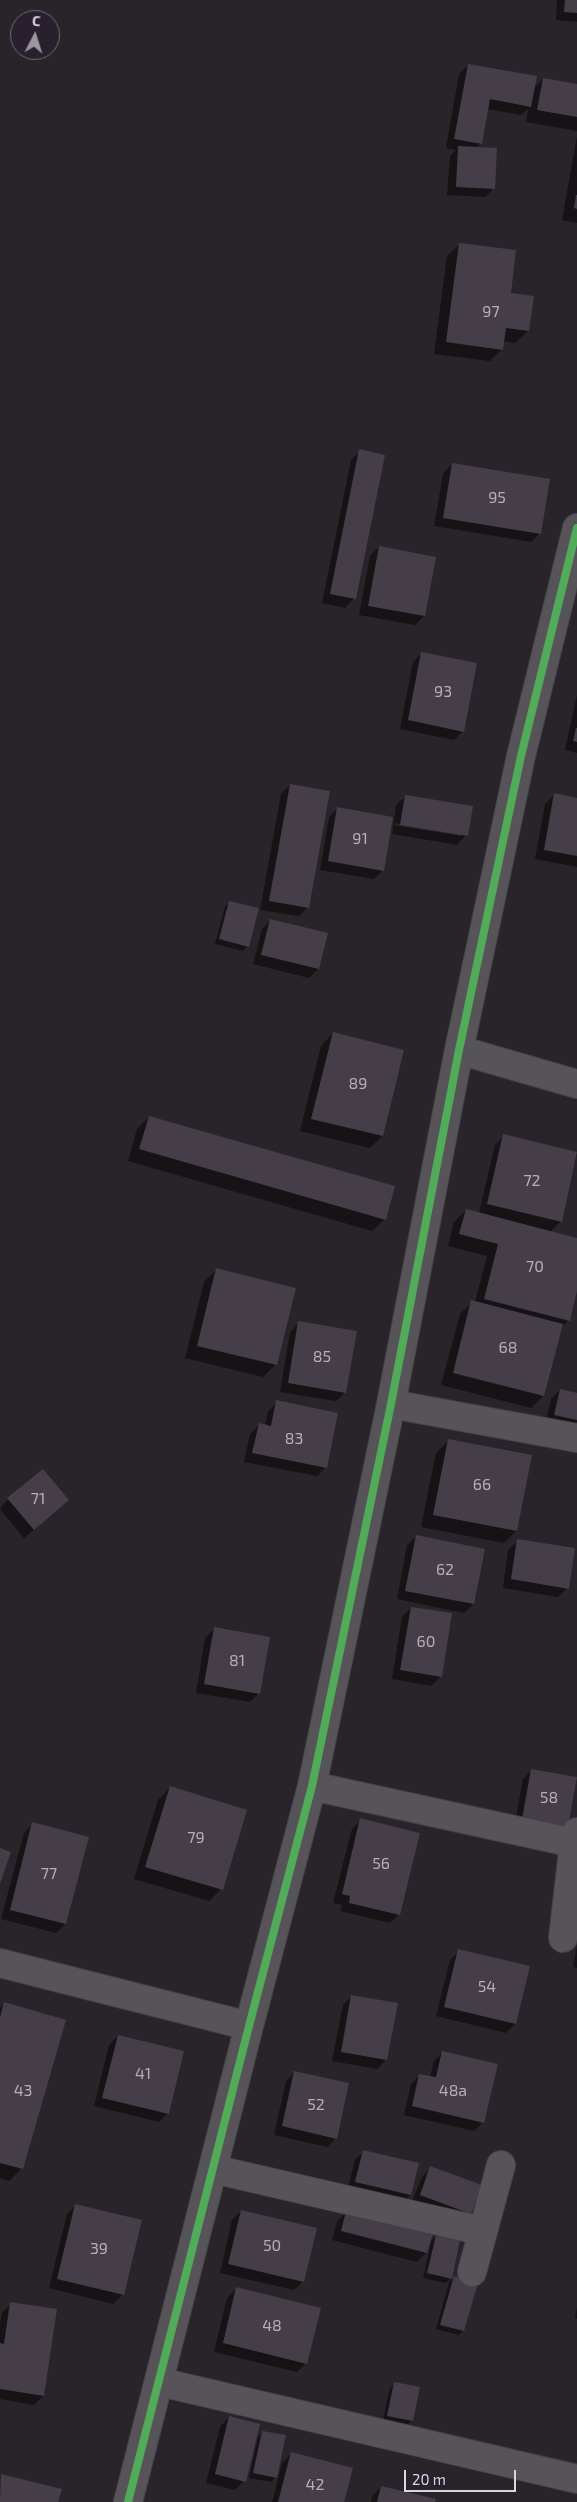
<!DOCTYPE html>
<html>
<head>
<meta charset="utf-8">
<style>
  body { margin:0 }
  #map { position:relative; width:577px; height:2502px; overflow:hidden; background:#28242a; font-family:"Exo 2",sans-serif }
  canvas { display:block }
  .north { position:absolute; left:10px; top:10px; width:50px; height:50px; box-sizing:border-box; background:#29202e; border:1px solid #706874; border-radius:50%; rotate:5deg; font-size:14px; font-weight:700; line-height:20px; text-align:center; color:#dbd5de }
  .north::after { content:''; display:block; margin:auto; width:18px; height:22px; background:#9c979f; clip-path:polygon(50% 0,100% 100%,50% 72%,0 100%) }
  .scale { position:absolute; left:404px; top:2470px; width:112px; height:22px; box-sizing:border-box; border:2px solid #dbd5de; border-top:0; padding-left:6px; font-size:15px; line-height:18px; white-space:nowrap; color:#dbd5de; -webkit-text-stroke:4px #29202e; paint-order:stroke }
</style>
</head>
<body>
<div id="map">
<canvas width="577" height="2502"></canvas>
<div class="north">С</div>
<div class="scale">20 m</div>
</div>
<script>
const c = document.querySelector('canvas').getContext('2d');
c.lineJoin = 'round';
function fill(path, color) { c.fillStyle = color; c.fill(path, 'evenodd'); }
const toPath = rows => new Path2D(rows.map(r => 'M' + r).join(''));
function trace(path, color, width, dash) { c.strokeStyle = color; c.lineWidth = width; c.lineCap = dash ? 'butt' : 'round'; c.setLineDash(dash || []); c.stroke(path); }
function drawText(font, color, halo, rows, align = 'center') {
  c.font = font + ' "Exo 2",sans-serif'; c.lineWidth = 4; c.setLineDash([]); c.textBaseline = 'middle'; c.strokeStyle = halo; c.fillStyle = color; for (const [text, x, y, turn = 0] of rows) {
    c.save(); c.translate(x, y); c.rotate((+turn || 0) * Math.PI / 180); c.textAlign = isNaN(turn) ? turn : align; if (halo) c.strokeText(text, 0, 0); c.fillText(text, 0, 0); c.restore();
  }
}
fill(toPath([
  [557,0,577,0,577,22,556,20],
  [469,65,533,89,543,79,577,85,577,131,526,122,528,109,521,115,487,109,480,143,476,148,494,188,485,197,447,195,450,156,456,150,446,148,459,74],
  [577,136,577,223,562,220],
  [460,244,509,294,528,331,515,343,503,341,502,349,490,361,434,354,447,256],
  [360,451,354,598,345,608,322,603,351,460],
  [452,464,540,533,531,542,434,526,443,474],
  [379,547,435,558,424,616,415,625,359,615,370,556],
  [422,653,463,731,454,740,400,729,413,662],
  [577,695,577,753,565,750],
  [290,785,308,907,299,916,260,910,281,794],
  [554,795,577,799,577,867,535,859,545,804],
  [406,796,466,835,457,845,392,834,396,805],
  [394,823,461,834,461,836,394,825],
  [338,808,383,870,374,879,320,870,329,817],
  [230,902,248,946,243,951,215,944,225,907],
  [271,920,318,969,309,978,253,964,262,929],
  [333,1033,382,1136,370,1148,300,1131,321,1046],
  [149,1117,385,1219,372,1231,128,1161,137,1129],
  [504,1136,577,1153,561,1221,550,1232,577,1239,577,1286,568,1320,561,1328,543,1396,531,1408,441,1385,460,1314,472,1302,475,1302,487,1256,448,1246,454,1222,466,1210,479,1213,495,1145],
  [216,1270,294,1289,275,1365,263,1377,185,1358,204,1282],
  [299,1323,345,1392,336,1401,280,1392,290,1332],
  [560,1390,577,1394,577,1431,545,1424,551,1399],
  [277,1402,326,1467,317,1476,244,1462,250,1434,259,1425,265,1426,268,1411],
  [448,1441,516,1531,504,1543,421,1527,436,1453],
  [8,1499,68,1500,24,1538,0,1509],
  [417,1536,473,1604,464,1613,397,1599,407,1545],
  [518,1541,567,1588,558,1597,503,1588,508,1550],
  [411,1608,440,1677,431,1686,392,1679,402,1617],
  [214,1629,259,1693,250,1702,196,1693,205,1638],
  [532,1770,567,1826,558,1835,514,1827,523,1779],
  [170,1788,221,1889,209,1901,134,1879,158,1800],
  [361,1820,399,1914,390,1923,340,1911,342,1905,333,1903,352,1829],
  [33,1824,65,1924,56,1933,1,1919,24,1833],
  [577,1945,577,1968,573,1967],
  [459,1951,528,1967,515,2024,506,2033,436,2016,450,1960],
  [352,1996,386,2060,377,2069,332,2061,343,2005],
  [5,2003,22,2168,9,2181,0,2178,0,2008],
  [118,2036,168,2113,159,2122,94,2106,109,2045],
  [443,2052,483,2122,474,2131,404,2115,411,2084,420,2075,430,2077,434,2061],
  [295,2072,336,2138,327,2147,274,2135,286,2081],
  [364,2151,417,2164,410,2195,401,2204,347,2191,355,2160],
  [431,2168,470,2213,461,2222,411,2204,422,2177],
  [76,2205,122,2295,113,2304,49,2288,67,2214],
  [241,2211,303,2281,294,2290,220,2273,232,2220],
  [346,2212,426,2253,417,2262,332,2240,337,2221],
  [436,2236,459,2241,450,2282,454,2278,463,2331,459,2335,436,2329,450,2279,446,2283,423,2278,431,2243,429,2243],
  [236,2289,306,2363,297,2372,214,2352,227,2298],
  [11,2304,43,2396,34,2405,0,2399,0,2322,2,2313],
  [577,2307,577,2319,575,2318],
  [395,2383,419,2388,411,2421,407,2425,383,2420,390,2388],
  [229,2417,244,2481,235,2490,206,2483,220,2427],
  [262,2432,276,2477,271,2482,249,2478,258,2437],
  [291,2454,343,2502,272,2502,282,2463],
  [381,2487,434,2502,371,2502,372,2496]
]), '#0007');
fill(toPath([
  [565,0,577,0,577,13,564,12],
  [468,64,537,76,531,107,490,99,482,144,454,139],
  [543,78,577,84,577,117,537,110],
  [458,146,497,148,495,189,456,187],
  [576,195,577,195,577,209,574,208],
  [459,243,516,250,511,293,534,296,529,331,506,328,503,350,446,342],
  [359,449,385,455,356,599,330,594],
  [452,463,550,479,541,534,443,518],
  [379,546,436,557,425,616,368,606],
  [421,652,477,663,464,732,408,720],
  [576,728,577,728,577,742,573,741],
  [290,784,330,791,309,908,269,901],
  [554,793,577,798,577,856,544,850],
  [405,795,473,806,468,836,400,825],
  [337,807,393,817,384,871,328,861],
  [229,901,259,908,249,947,219,939],
  [270,919,328,933,319,969,261,955],
  [333,1032,404,1050,383,1136,311,1119],
  [149,1116,395,1186,386,1220,139,1149],
  [503,1134,577,1152,562,1222,487,1204],
  [466,1209,577,1238,577,1291,570,1321,484,1299,498,1244,459,1234],
  [216,1268,296,1288,277,1365,197,1346],
  [471,1300,563,1324,544,1396,453,1373],
  [298,1321,357,1331,346,1393,288,1383],
  [560,1389,577,1393,577,1420,554,1415],
  [276,1400,338,1413,327,1468,252,1453,259,1423,271,1426],
  [448,1439,532,1455,517,1531,433,1515],
  [43,1469,69,1500,34,1530,7,1498],
  [416,1535,485,1549,474,1604,405,1591],
  [517,1539,575,1548,569,1589,511,1579],
  [411,1607,452,1613,442,1677,400,1670],
  [214,1627,270,1637,260,1694,204,1684],
  [531,1769,577,1777,568,1827,522,1819],
  [170,1786,247,1810,223,1890,145,1867],
  [360,1818,420,1833,400,1915,349,1903,350,1896,342,1894],
  [32,1822,89,1837,66,1924,10,1910],
  [0,1848,11,1852,0,1884],
  [458,1949,530,1966,516,2024,444,2007],
  [351,1995,398,2003,387,2060,341,2052],
  [4,2002,66,2020,23,2169,0,2163,0,2017],
  [118,2035,184,2051,169,2114,102,2098],
  [442,2051,498,2064,484,2123,412,2106,419,2074,436,2077],
  [294,2071,349,2083,337,2139,282,2126],
  [363,2150,419,2163,411,2195,355,2182],
  [430,2166,482,2185,471,2214,420,2195],
  [75,2204,142,2220,124,2295,57,2279],
  [241,2210,317,2228,304,2282,228,2264],
  [346,2211,433,2234,427,2253,341,2231],
  [436,2235,460,2240,452,2279,427,2273],
  [454,2276,478,2283,464,2331,440,2325],
  [236,2287,321,2308,307,2364,223,2343],
  [10,2302,57,2309,44,2396,0,2389,0,2343,4,2344],
  [394,2382,420,2387,413,2421,387,2416],
  [229,2416,260,2424,246,2482,215,2474],
  [262,2431,286,2435,277,2478,253,2473],
  [291,2452,353,2468,344,2502,278,2502],
  [1,2474,62,2489,58,2502,0,2502],
  [381,2486,436,2499,435,2502,377,2502]
]), '#453e49');
const minor = toPath([
  [459,1050,577,1084],
  [391,1404,577,1438],
  [312,1786,574,1843],
  [563,1938,574,1843,577,1832],
  [0,1963,249,2026],
  [213,2169,482,2231],
  [472,2272,501,2165],
  [160,2382,577,2479],
  [128,2502,249,2026,312,1786,391,1404,459,1050,521,756,577,528]
]);
trace(minor, '#454247', 30);
trace(minor, '#575459', 28);
trace(toPath([
  [128,2502,249,2026,312,1786,391,1404,459,1050,521,756,577,528]
]), '#51ab58', 8);
drawText('16px', '#b6afb9', null, [
  ["97",491,312],
  ["95",497,498],
  ["93",443,692],
  ["91",360,839],
  ["89",358,1084],
  ["72",532,1181],
  ["70",535,1267],
  ["68",508,1348],
  ["85",322,1357],
  ["83",294,1439],
  ["66",482,1485],
  ["71",38,1499],
  ["62",445,1570],
  ["60",426,1642],
  ["81",237,1661],
  ["58",549,1798],
  ["79",196,1838],
  ["56",381,1864],
  ["77",49,1874],
  ["54",487,1987],
  ["41",143,2074],
  ["43",23,2091],
  ["48а",453,2091],
  ["52",316,2105],
  ["50",272,2246],
  ["39",99,2249],
  ["48",272,2326],
  ["42",315,2485]
]);
</script>
</body>
</html>
